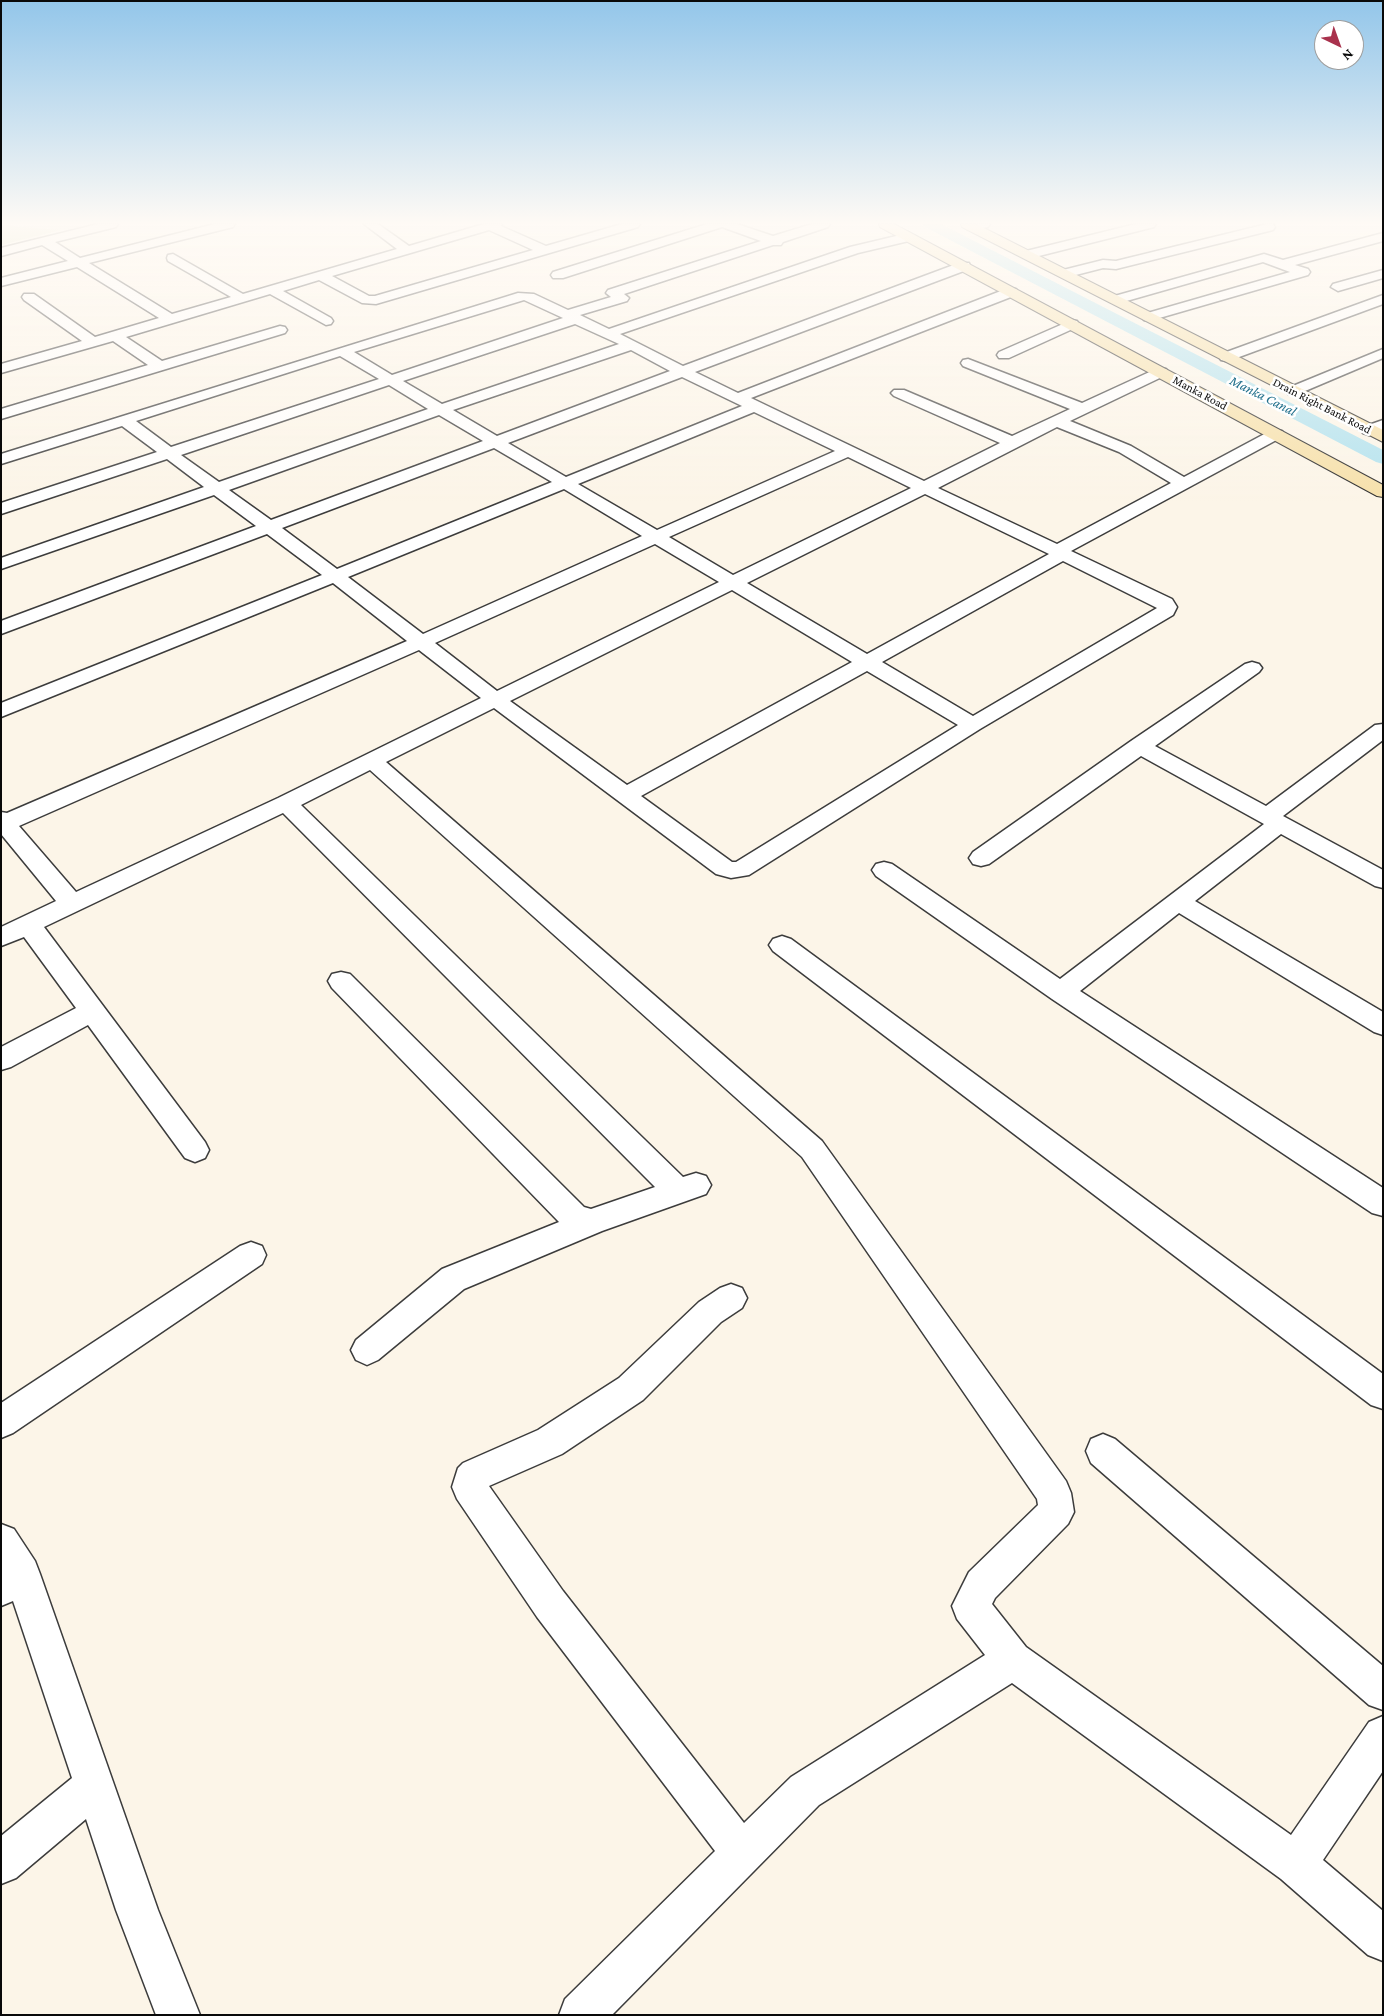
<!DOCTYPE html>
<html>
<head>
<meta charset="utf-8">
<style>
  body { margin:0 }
  #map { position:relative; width:1384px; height:2016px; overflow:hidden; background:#fcf5e8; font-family:"Crimson Pro",serif }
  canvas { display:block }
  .frame { position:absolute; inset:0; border:2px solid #090909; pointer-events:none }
  .north { position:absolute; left:1314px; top:20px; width:50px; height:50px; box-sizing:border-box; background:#fff; border:1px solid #9d9d9d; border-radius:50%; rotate:138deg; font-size:14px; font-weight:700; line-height:20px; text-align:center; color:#090909 }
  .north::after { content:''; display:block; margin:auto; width:18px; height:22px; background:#a9324d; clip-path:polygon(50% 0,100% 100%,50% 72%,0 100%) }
</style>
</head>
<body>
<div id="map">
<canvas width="1384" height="2016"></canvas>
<div class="frame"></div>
<div class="north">N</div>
</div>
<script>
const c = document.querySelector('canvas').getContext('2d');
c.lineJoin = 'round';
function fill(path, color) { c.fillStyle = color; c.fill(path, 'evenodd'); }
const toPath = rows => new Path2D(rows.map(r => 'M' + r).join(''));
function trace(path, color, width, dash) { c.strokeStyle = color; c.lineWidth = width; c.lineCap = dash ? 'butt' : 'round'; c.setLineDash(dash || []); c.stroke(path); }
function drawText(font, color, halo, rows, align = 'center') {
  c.font = font + ' "Crimson Pro",serif'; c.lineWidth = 5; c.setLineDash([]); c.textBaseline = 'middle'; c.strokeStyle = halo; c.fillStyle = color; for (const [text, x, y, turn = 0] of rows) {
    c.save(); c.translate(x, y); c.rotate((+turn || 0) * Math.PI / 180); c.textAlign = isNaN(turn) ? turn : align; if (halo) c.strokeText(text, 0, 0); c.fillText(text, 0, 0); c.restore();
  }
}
fill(toPath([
  [1,225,61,230,1,245]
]), '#d5e2b7');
fill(toPath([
  [922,224,941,224,1383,450,1383,464,1376,462,925,227,922,224]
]), '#b3e2ee');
const street = toPath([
  [98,224,118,224,116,227,55,242,80,258,215,224,235,224,233,227,89,263,172,314,231,297,168,261,167,258,168,255,173,254,243,294,397,249,364,224,378,224,409,246,484,224,502,224,501,226,546,246,622,224,640,224,638,227,376,304,362,303,319,280,283,291,331,318,333,321,331,324,326,325,270,294,126,337,162,361,280,326,285,327,287,330,285,333,1,419,1,409,148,365,113,341,1,373,1,364,82,341,24,300,22,297,24,294,34,294,95,337,159,318,77,267,1,286,1,278,68,261,42,245,1,256,1,248,98,224],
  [489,230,533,250,375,296,369,296,332,276,489,230],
  [707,224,737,224,773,236,812,224,830,224,828,227,783,242,781,245,773,245,624,294,629,298,627,301,580,315,609,329,850,247,909,233,915,237,913,240,858,253,620,334,683,366,959,263,969,263,970,266,969,269,695,372,738,393,1006,289,1016,289,1018,292,1016,295,751,398,924,481,1000,443,894,396,891,393,894,390,904,390,1012,436,1070,409,963,366,961,363,963,360,968,359,1082,403,1156,369,1166,369,1168,372,1166,375,1070,421,1131,446,1184,477,1270,431,1282,431,1284,434,1282,437,1071,551,1172,599,1177,607,1173,615,980,729,749,875,731,878,716,874,494,708,386,762,822,1141,1066,1481,1071,1493,1074,1512,1068,1524,995,1598,992,1604,1026,1647,1291,1835,1369,1722,1383,1716,1383,1771,1323,1860,1383,1911,1383,1961,1368,1955,1281,1879,1012,1683,819,1805,612,2015,559,2015,565,1999,715,1851,537,1617,457,1499,452,1487,458,1468,463,1463,538,1430,619,1378,699,1302,720,1288,731,1284,742,1288,747,1298,742,1308,721,1322,643,1400,562,1454,489,1486,563,1591,744,1823,791,1777,985,1655,957,1619,952,1606,969,1572,1038,1505,1037,1499,802,1157,370,770,301,805,683,1177,696,1173,706,1176,711,1185,706,1194,602,1231,464,1289,378,1360,367,1365,356,1360,351,1350,356,1340,442,1269,559,1222,332,988,328,981,332,974,341,972,350,974,584,1207,591,1209,655,1187,283,813,44,927,205,1142,209,1150,205,1158,195,1162,185,1158,88,1025,11,1067,1,1070,1,1047,76,1008,24,937,1,946,1,927,56,901,1,834,1,812,7,813,407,641,333,583,1,717,1,703,322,575,267,534,1,634,1,621,256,526,214,495,1,569,1,558,204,487,167,459,1,514,1,503,157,452,122,426,1,464,1,454,518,293,534,294,568,310,611,297,606,293,608,290,761,241,722,227,563,278,553,278,551,275,553,272,707,224],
  [524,300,563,318,392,375,354,352,524,300],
  [575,324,619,344,442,404,403,381,575,324],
  [631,350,670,371,497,436,453,410,631,350],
  [340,356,379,379,171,447,136,421,340,356],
  [682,377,742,406,566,477,508,443,682,377],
  [389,385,428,409,219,482,181,455,389,385],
  [754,412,835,451,657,530,578,484,754,412],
  [439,415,483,441,271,520,229,490,439,415],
  [1057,427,1119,452,1171,483,1057,544,938,488,1057,427],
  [494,448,552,482,337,569,282,528,494,448],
  [848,457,911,488,733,575,669,537,848,457],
  [564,489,642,536,423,634,348,577,564,489],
  [925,494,1049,554,867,654,747,583,925,494],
  [655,544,719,582,497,691,435,643,655,544],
  [1063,561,1157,608,973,716,882,662,1063,561],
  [732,590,852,662,627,785,510,701,732,590],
  [419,650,481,698,278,798,76,892,19,826,419,650],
  [867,671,958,725,736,862,732,862,641,796,867,671],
  [967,224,990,224,988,227,972,230,968,229,966,226,967,224],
  [1136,224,1156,224,1154,227,1027,259,1021,255,1022,252,1136,224],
  [1267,224,1273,224,1275,227,1273,230,1116,269,1103,268,1064,278,1057,274,1059,271,1103,260,1116,261,1267,224],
  [1383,233,1383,241,1295,265,1308,269,1310,272,1308,275,1149,321,1144,320,1142,317,1144,314,1290,272,1263,262,1116,304,1109,300,1111,297,1264,254,1283,260,1383,233],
  [1383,270,1383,278,1338,291,1331,287,1333,284,1383,270],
  [1383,295,1383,304,1231,360,1226,361,1221,360,1219,357,1221,354,1383,295],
  [1072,320,1077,321,1079,324,1077,327,1009,358,999,358,997,355,999,352,1072,320],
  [1383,349,1383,358,1298,394,1288,394,1285,391,1288,388,1383,349],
  [1383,420,1383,430,1369,435,1363,433,1361,430,1363,427,1383,420],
  [1252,662,1259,664,1262,668,1259,672,1155,746,1266,806,1375,725,1383,724,1383,740,1283,816,1383,870,1383,888,1375,886,1281,834,1195,901,1383,1012,1383,1035,1374,1032,1179,913,1080,991,1383,1188,1383,1216,1372,1213,1052,999,876,876,872,870,876,864,884,862,892,864,1060,979,1264,824,1141,756,989,864,981,866,973,864,969,858,973,852,1131,741,1245,664,1252,662],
  [782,936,791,939,1383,1374,1383,1409,1371,1405,773,951,769,945,773,939,782,936],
  [251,1242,262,1246,266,1255,262,1264,13,1433,1,1438,1,1403,240,1246,251,1242],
  [1103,1434,1115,1439,1383,1666,1383,1710,1369,1705,1091,1463,1086,1451,1091,1439,1103,1434],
  [1,1524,14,1529,35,1561,40,1574,158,1910,200,2015,156,2015,116,1910,86,1819,16,1878,1,1884,1,1836,72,1778,13,1601,1,1606,1,1524]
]);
const secondary = toPath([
  [879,224,894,224,1383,485,1383,497,1377,496,880,227,879,224],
  [961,224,976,224,1383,430,1383,442,962,227,961,224]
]);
trace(street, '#3c3c3c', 3);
trace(secondary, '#2b2b2b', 2);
fill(street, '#fff');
fill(secondary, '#f6e0aa');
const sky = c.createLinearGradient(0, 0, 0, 506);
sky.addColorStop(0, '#93c6ea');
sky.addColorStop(0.44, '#fefaf5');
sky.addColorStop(1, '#fefaf500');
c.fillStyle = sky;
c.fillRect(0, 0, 1384, 506);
drawText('12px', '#090909', '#fff', [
  ["Manka Road",1200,393,28],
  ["Drain Right Bank Road",1322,406,27]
]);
drawText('italic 14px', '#22708c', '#fff', [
  ["Manka Canal",1263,396,27]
]);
</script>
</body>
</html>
